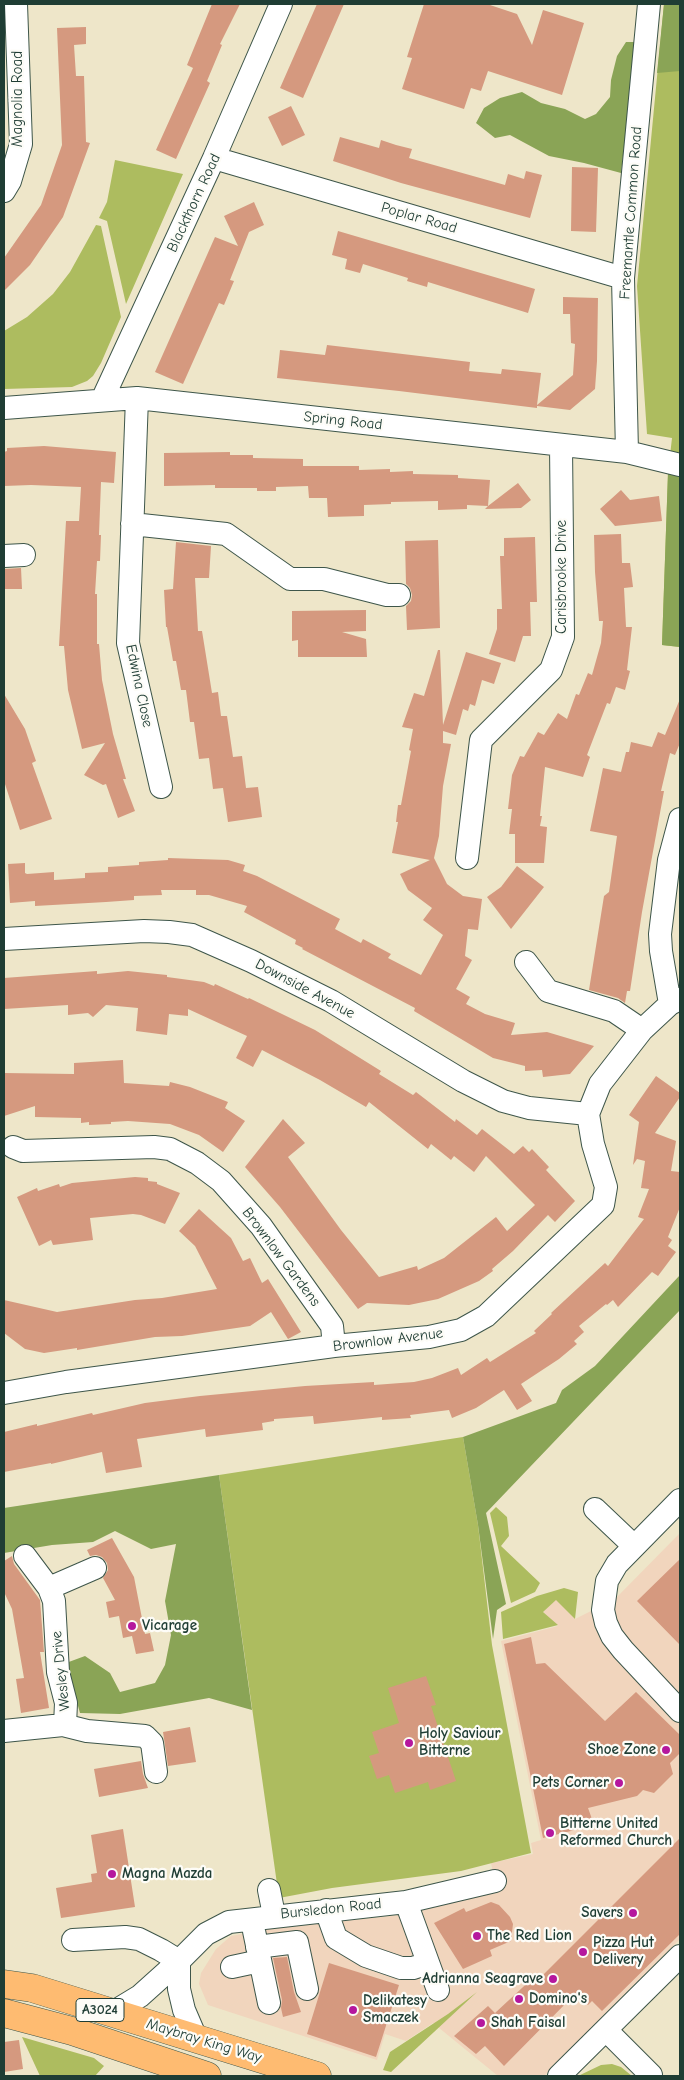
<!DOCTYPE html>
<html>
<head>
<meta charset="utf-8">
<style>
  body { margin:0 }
  #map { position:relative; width:684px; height:2080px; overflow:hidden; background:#eee6c9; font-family:"Comic Neue",sans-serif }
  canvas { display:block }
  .frame { position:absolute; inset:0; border:5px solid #1f3d34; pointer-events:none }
</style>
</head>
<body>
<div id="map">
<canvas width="684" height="2080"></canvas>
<div class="frame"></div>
</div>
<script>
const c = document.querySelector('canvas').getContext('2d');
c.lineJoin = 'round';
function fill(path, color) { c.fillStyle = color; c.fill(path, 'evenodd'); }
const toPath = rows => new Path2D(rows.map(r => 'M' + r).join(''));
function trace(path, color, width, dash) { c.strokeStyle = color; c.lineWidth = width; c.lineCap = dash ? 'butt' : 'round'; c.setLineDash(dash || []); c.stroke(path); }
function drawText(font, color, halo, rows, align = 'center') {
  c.font = font + ' "Comic Neue",sans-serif'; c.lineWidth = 4.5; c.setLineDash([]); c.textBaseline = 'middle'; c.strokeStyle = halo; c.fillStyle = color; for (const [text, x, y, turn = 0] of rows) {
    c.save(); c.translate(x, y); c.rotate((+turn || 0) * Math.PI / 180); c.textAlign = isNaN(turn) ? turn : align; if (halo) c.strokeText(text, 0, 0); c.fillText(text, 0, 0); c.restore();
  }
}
fill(toPath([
  [680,1533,680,1939,544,2076,498,2076,433,2023,406,2041,385,2034,377,2060,208,2005,199,1984,201,1973,216,1949,231,1936,270,1929,409,1914,469,1897,497,1892,491,1863,533,1854,531,1843,541,1840,501,1641,558,1626,543,1612,556,1599,575,1619,615,1599]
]), '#f1d5bd');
fill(toPath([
  [664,4,680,4,680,647,662,645,668,473,672,438,647,434,637,286],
  [115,160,183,174,126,304,107,221,99,218,107,202],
  [96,225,101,226,121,317,101,363,93,376,87,381,72,387,4,389,4,331,27,317,53,294,70,272],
  [463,1437,478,1525,492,1645,531,1853,461,1871,332,1888,279,1898,219,1475],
  [496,1507,507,1517,509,1536,501,1546,540,1583,535,1592,511,1603,490,1513],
  [564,1588,578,1592,575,1619,556,1600,543,1612,558,1625,503,1639,501,1612,537,1596],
  [477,1992,391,2072,383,2070,390,2052,448,2014],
  [22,2037,94,2058,104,2066,95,2076,40,2076],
  [612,2064,621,2067,632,2076,578,2076,601,2065]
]), '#adbc5f');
fill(toPath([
  [664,4,680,4,680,71,657,73],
  [626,42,636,42,621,173,584,163,549,156,510,135,495,138,476,123,484,108,500,98,522,92,541,103,565,109,585,119,596,114,610,97,611,80,617,56],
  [680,465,680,647,662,645,668,473],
  [680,1275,680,1310,486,1513,506,1604,497,1610,493,1639,478,1525,463,1437,556,1403,562,1390,595,1366],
  [219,1475,252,1710,209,1698,120,1714,80,1713,66,1663,85,1656,110,1673,120,1692,155,1683,165,1665,171,1635,165,1601,176,1544,151,1549,115,1531,93,1542,52,1545,4,1553,4,1508]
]), '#8aa456');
fill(toPath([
  [212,4,240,4,220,44,222,45,207,81,210,83,176,159,156,150,193,68,187,65],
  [317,4,344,4,303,98,280,88],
  [424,4,487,4,517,14,532,45,543,10,584,23,562,95,488,71,481,91,471,88,464,109,402,89,412,58,407,57],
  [86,27,86,44,74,45,76,76,84,76,86,142,90,143,63,217,30,265,4,291,4,258,41,205,62,145,57,28],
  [291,106,305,135,282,146,268,117],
  [340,137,379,148,381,140,396,145,412,149,409,158,505,185,508,174,524,179,526,171,542,175,530,218,401,183,333,161],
  [572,167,598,168,596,232,571,231],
  [254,202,264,225,249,232,230,280,234,281,224,305,219,303,183,384,155,372,215,237,238,246,224,216],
  [338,231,535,289,528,313,428,282,427,287,407,281,408,278,363,264,360,273,345,269,347,259,332,255],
  [563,297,598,298,597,361,595,389,570,410,537,406,537,408,399,391,277,378,280,350,325,355,327,345,470,362,469,371,501,374,502,369,541,373,537,405,573,375,575,344,571,343,570,314,563,314],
  [44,446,116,452,114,483,101,482,99,535,101,535,100,561,97,561,95,594,97,594,97,644,99,644,102,680,113,734,126,779,123,779,135,811,118,818,106,784,103,785,84,775,105,743,82,749,68,690,64,646,59,646,66,521,79,521,81,487,31,485,4,486,4,452,7,451,7,448],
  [230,452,230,455,253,455,253,458,303,459,303,466,359,466,359,470,390,469,390,472,413,471,413,474,458,475,458,478,490,480,488,506,518,483,531,500,521,508,485,509,488,506,467,505,467,509,438,510,438,501,391,502,391,504,364,505,364,516,328,517,327,498,309,498,308,486,276,487,276,491,257,491,257,488,215,488,215,485,164,486,164,453],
  [621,490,630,500,659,496,662,521,615,526,600,509],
  [621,534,622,563,630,563,633,587,624,588,626,627,632,627,627,670,630,671,625,690,616,687,610,704,607,703,587,755,590,757,583,777,545,767,540,816,542,816,540,826,547,827,544,863,515,863,515,834,509,834,512,809,508,809,512,775,520,756,524,757,538,732,544,735,558,713,567,719,576,694,579,695,588,673,592,675,601,643,603,621,599,621,595,572,594,535],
  [535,537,537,602,530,602,531,636,523,636,515,662,489,654,497,629,497,609,502,609,500,556,504,556,504,538],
  [438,540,440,628,407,630,406,606,411,601,412,595,410,588,406,584,405,541],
  [176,542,211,546,209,578,195,578,198,631,202,631,212,693,218,692,221,716,227,716,233,757,242,756,246,788,258,787,262,817,228,822,223,788,213,789,209,758,199,759,194,722,190,722,186,690,181,690,176,661,173,661,167,627,166,627,164,590,173,589],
  [21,568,22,589,4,589,4,569],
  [366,610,366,631,342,632,366,639,367,657,298,657,298,640,292,641,292,611],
  [438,650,440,650,443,725,466,652,501,663,494,684,482,680,475,706,470,704,468,711,463,709,456,735,443,731,443,743,451,744,443,786,439,836,434,858,447,884,463,896,482,899,478,930,468,929,465,956,472,960,456,989,470,997,466,1004,485,1014,515,1023,511,1035,547,1032,594,1046,570,1074,543,1077,542,1070,525,1071,525,1066,493,1058,414,1011,415,1008,302,949,303,948,295,944,296,940,244,912,247,906,209,895,196,895,196,890,161,890,162,895,134,896,134,900,106,902,35,906,35,901,10,903,8,864,25,863,25,873,27,874,54,872,54,880,85,878,85,873,108,872,108,867,139,865,139,862,168,860,168,858,228,860,245,865,243,871,257,876,340,919,335,929,361,943,363,939,391,954,388,958,421,975,443,935,423,920,432,908,408,890,400,874,430,860,392,853,398,822,396,822,398,805,401,805,411,751,409,750,413,729,402,727,414,693,424,696],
  [4,694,25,729,36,761,32,763,52,819,20,830,4,781],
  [680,699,680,743,675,755,670,753,661,791,664,791,642,912,630,991,627,991,625,1003,618,998,589,990,604,896,609,892,617,836,590,831,603,768,621,772,626,752,629,752,631,742,652,747,658,732,665,735],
  [517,866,544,887,511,929,487,897,501,887],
  [97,971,97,974,128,971,167,975,167,977,204,982,214,986,215,984,248,999,249,998,315,1030,381,1071,379,1074,413,1095,416,1092,455,1122,456,1119,477,1135,482,1129,514,1154,523,1146,529,1152,532,1149,549,1167,546,1170,575,1201,555,1222,548,1215,513,1251,492,1269,493,1271,479,1281,438,1299,409,1305,367,1303,358,1309,280,1207,245,1167,283,1119,305,1143,288,1157,341,1230,379,1277,417,1266,418,1270,444,1258,496,1217,507,1231,535,1205,486,1156,474,1172,454,1156,451,1160,431,1144,428,1149,369,1102,366,1107,320,1080,262,1050,253,1067,236,1058,247,1036,188,1009,188,1016,169,1014,167,1035,136,1031,138,1008,106,1005,93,1017,88,1013,68,1015,68,1005,4,1009,4,978],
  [123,1060,124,1083,169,1086,170,1082,190,1087,228,1102,225,1108,245,1121,223,1152,199,1135,170,1124,128,1121,111,1122,111,1124,89,1125,89,1122,81,1123,81,1118,35,1117,35,1106,4,1116,4,1073,74,1074,74,1063],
  [656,1076,680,1093,680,1097,655,1133,676,1141,671,1171,680,1172,680,1207,668,1237,672,1240,668,1246,676,1252,658,1276,652,1272,618,1307,613,1300,607,1305,606,1304,579,1326,584,1332,574,1341,577,1344,559,1359,521,1384,532,1401,517,1410,504,1390,476,1408,452,1418,449,1410,410,1415,411,1418,382,1420,382,1417,314,1424,313,1416,274,1419,274,1421,262,1423,263,1430,206,1437,205,1429,137,1439,142,1467,106,1473,102,1452,51,1464,51,1463,4,1472,4,1432,37,1424,37,1426,92,1413,93,1415,145,1403,200,1396,305,1386,374,1382,374,1385,414,1382,432,1378,458,1368,461,1375,487,1358,490,1362,536,1333,534,1331,552,1314,551,1313,605,1263,608,1266,644,1219,638,1217,649,1189,641,1188,645,1161,637,1159,633,1165,639,1122,629,1115],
  [135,1177,148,1178,148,1181,157,1182,157,1184,180,1193,165,1224,141,1215,133,1214,90,1218,93,1240,53,1245,51,1240,39,1246,17,1197,37,1188,38,1191,59,1184,60,1187,72,1183],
  [199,1209,231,1238,243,1261,250,1258,262,1283,268,1279,301,1332,288,1339,271,1312,250,1326,182,1336,155,1337,77,1350,77,1348,44,1353,25,1349,4,1333,4,1300,57,1312,135,1300,162,1298,217,1289,195,1246,179,1231],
  [112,1538,134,1577,145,1634,150,1633,154,1651,136,1654,132,1636,123,1638,119,1616,109,1618,106,1602,115,1600,103,1578,108,1570,107,1563,102,1557,96,1555,90,1556,87,1550],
  [12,1556,14,1564,40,1600,44,1652,40,1652,49,1708,21,1713,16,1679,24,1678,12,1609,4,1592,4,1561],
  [680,1559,680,1645,637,1601],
  [531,1637,536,1664,545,1663,605,1721,636,1692,680,1735,680,1753,670,1763,673,1774,654,1793,643,1790,637,1796,588,1808,592,1819,571,1831,543,1838,504,1644],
  [426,1676,436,1705,431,1706,456,1781,430,1790,428,1782,395,1793,389,1775,377,1779,369,1756,379,1753,372,1732,399,1723,388,1688],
  [190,1727,196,1762,168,1766,163,1732],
  [141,1761,143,1774,148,1788,99,1797,94,1769],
  [123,1829,135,1907,61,1918,56,1888,92,1882,91,1874,97,1873,91,1835],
  [680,1838,679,1894,680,1896,680,1934,602,2011,592,2001,588,2005,576,1993,504,2066,485,2046,476,2054,454,2036,488,2006,495,2013,536,1975,540,1978],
  [491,1902,499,1905,510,1917,513,1924,511,1941,490,1950,492,1956,463,1969,434,1923,464,1908,466,1912],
  [287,1957,294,1992,301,2012,283,2017,281,2008,282,2000,273,1958],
  [329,1963,399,1985,376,2057,307,2034],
  [19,2040,23,2069,4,2072,4,2042]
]), '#d5997f');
const minor = toPath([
  [214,158,623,278],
  [4,191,10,181,21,144,16,4],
  [137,398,128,643,161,787],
  [102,400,214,158,281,4],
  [4,408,137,398,627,452,680,465],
  [627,452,623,278,649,4],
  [132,524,226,534,290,579,324,579,387,595,399,595],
  [4,556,24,555],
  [467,858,481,740,551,670,563,637,561,446],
  [4,939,144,931,169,932,192,935,251,961,331,1001,463,1081,503,1101,529,1108,588,1114],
  [526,962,548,991,614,1011,642,1030],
  [670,1004,661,951,660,934,669,860,680,819],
  [13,1147,23,1151,154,1147,170,1149,197,1163,221,1181,261,1226,332,1326,334,1346],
  [4,1393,66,1382,334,1346,429,1337,461,1330,486,1316,603,1205,606,1187,593,1144,588,1114,600,1084,642,1030,670,1004,680,999],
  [680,1500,617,1564,607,1581,603,1610,606,1623,612,1636,623,1650,680,1711],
  [595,1509,634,1546],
  [25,1556,49,1588,54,1601,58,1672,66,1703,65,1725],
  [49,1588,95,1568],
  [4,1731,63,1725,87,1731,145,1736,152,1743,156,1772],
  [269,1890,274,1915],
  [406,1902,438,1990],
  [326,1910,336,1938,366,1956,401,1968,413,1968,428,1963],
  [254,1931,269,2003],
  [73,1940,125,1937,139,1939,161,1950,179,1961],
  [257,1947,297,1942,307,1989],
  [179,1961,179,1989,184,2010,196,2038],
  [232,1967,260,1961],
  [112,2013,140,1996,179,1961,206,1934,229,1922,406,1902,495,1881],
  [606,2030,651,2075],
  [559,2076,680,1956]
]);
const major = toPath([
  [4,1984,32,1988,317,2076],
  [4,2013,72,2031,207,2076]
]);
trace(minor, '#3e564a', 24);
trace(major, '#3e564a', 29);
trace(minor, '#fff', 22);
trace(major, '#febb71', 28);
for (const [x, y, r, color] of [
  [132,1626,5,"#b5179e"],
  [409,1743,5,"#b5179e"],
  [666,1750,5,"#b5179e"],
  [619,1783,5,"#b5179e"],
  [550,1833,5,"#b5179e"],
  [112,1874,5,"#b5179e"],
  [633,1913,5,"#b5179e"],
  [477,1936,5,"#b5179e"],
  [583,1952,5,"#b5179e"],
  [553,1979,5,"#b5179e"],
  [519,1999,5,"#b5179e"],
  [353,2010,5,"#b5179e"],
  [481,2023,5,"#b5179e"]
]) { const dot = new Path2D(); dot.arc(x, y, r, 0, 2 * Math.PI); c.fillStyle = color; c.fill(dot); trace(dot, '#fdfcf7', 2); }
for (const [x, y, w] of [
  [100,2010,48]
]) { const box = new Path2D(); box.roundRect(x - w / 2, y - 11.5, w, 23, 4); c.fillStyle = '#fdfcf7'; c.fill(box); trace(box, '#1f3d34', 1); }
drawText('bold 14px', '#1f3d34', null, [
  ["A3024",100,2010]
]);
drawText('15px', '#1f3d34', '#fdfcf7', [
  ["Magnolia Road",18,99,-90],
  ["Blackthorn Road",194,203,-65],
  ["Freemantle Common Road",631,213,-86],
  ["Poplar Road",419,218,16],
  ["Spring Road",343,421,6],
  ["Carisbrooke Drive",562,577,-90],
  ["Edwina Close",139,686,78],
  ["Downside Avenue",305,989,28],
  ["Brownlow Gardens",281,1257,53],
  ["Brownlow Avenue",388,1340,-7],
  ["Wesley Drive",61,1671,-96],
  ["Bursledon Road",331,1909,-6],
  ["Maybray King Way",204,2041,17]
]);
drawText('bold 15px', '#1f3d34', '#fdfcf7', [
  ["Vicarage",142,1626],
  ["Holy Saviour",419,1734],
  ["Bitterne",419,1751],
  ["Shoe Zone",656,1750,"right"],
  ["Pets Corner",609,1783,"right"],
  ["Bitterne United",560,1824],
  ["Reformed Church",560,1841],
  ["Magna Mazda",122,1874],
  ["Savers",623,1913,"right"],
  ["The Red Lion",487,1936],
  ["Pizza Hut",593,1943],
  ["Delivery",593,1960],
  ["Adrianna Seagrave",543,1979,"right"],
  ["Domino's",529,1999],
  ["Delikatesy",363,2001],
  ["Smaczek",363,2018],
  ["Shah Faisal",491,2023]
], 'left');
</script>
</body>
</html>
